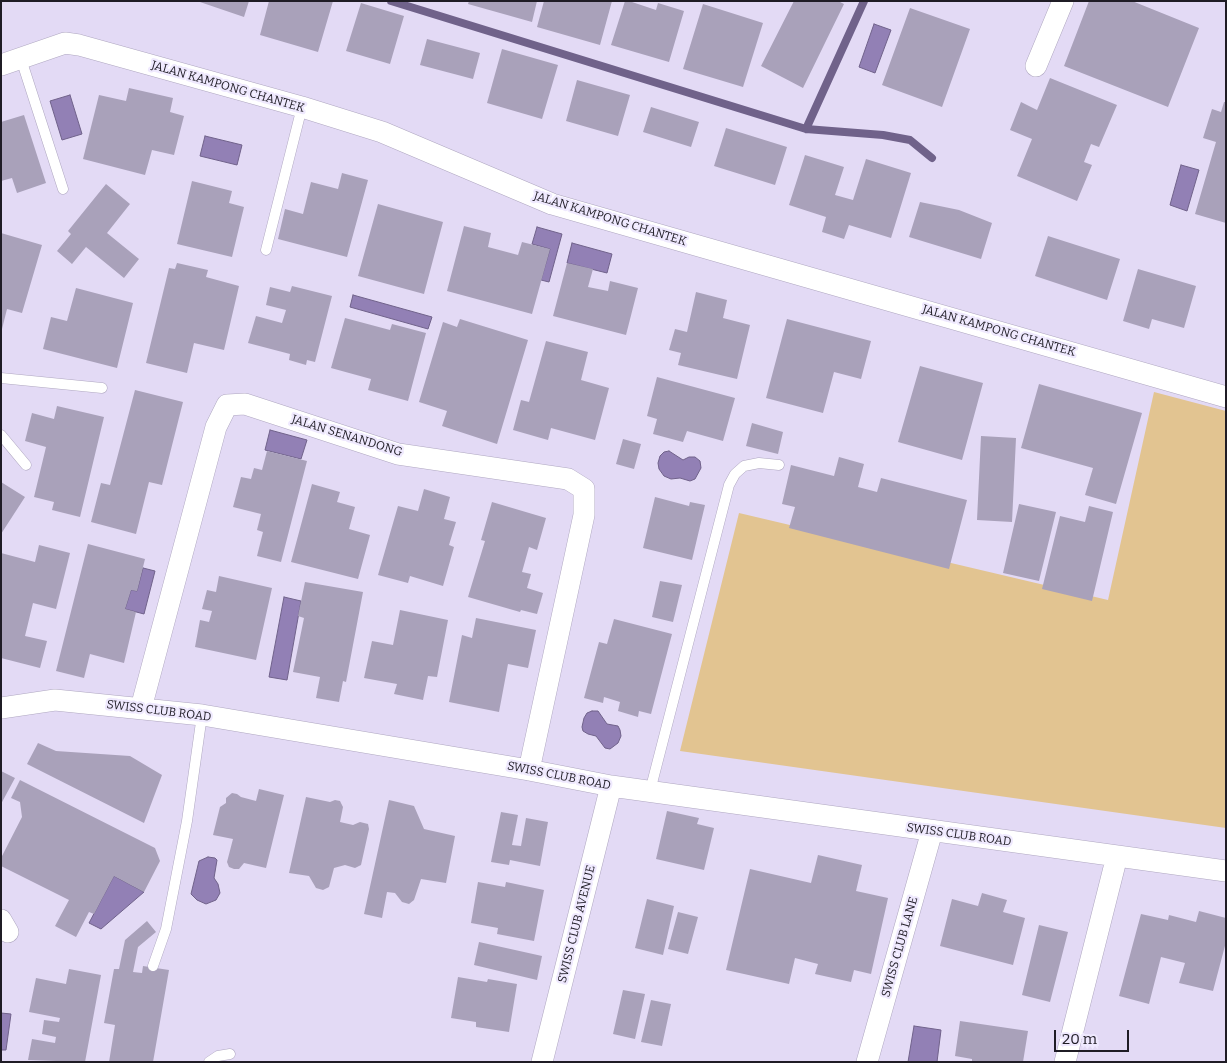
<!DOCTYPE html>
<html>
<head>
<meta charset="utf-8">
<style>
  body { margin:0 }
  #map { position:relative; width:1227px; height:1063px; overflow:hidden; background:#e3daf5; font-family:Bitter,serif }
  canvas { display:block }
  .frame { position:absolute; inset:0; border:2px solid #1f1c25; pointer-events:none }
  .scale { position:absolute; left:1054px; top:1030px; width:75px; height:22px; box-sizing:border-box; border:2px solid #1f1c25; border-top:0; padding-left:6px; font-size:15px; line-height:18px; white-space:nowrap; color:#1f1c25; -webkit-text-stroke:4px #efe9fe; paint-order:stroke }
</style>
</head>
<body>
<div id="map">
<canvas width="1227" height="1063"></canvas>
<div class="frame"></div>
<div class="scale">20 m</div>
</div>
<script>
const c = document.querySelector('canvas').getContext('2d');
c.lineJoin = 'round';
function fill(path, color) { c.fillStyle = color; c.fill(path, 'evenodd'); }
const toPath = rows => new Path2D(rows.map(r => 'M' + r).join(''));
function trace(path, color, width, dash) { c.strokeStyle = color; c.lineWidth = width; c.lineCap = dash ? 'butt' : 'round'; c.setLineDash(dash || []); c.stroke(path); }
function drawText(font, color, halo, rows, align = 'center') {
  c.font = font + ' Bitter,serif'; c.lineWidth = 4.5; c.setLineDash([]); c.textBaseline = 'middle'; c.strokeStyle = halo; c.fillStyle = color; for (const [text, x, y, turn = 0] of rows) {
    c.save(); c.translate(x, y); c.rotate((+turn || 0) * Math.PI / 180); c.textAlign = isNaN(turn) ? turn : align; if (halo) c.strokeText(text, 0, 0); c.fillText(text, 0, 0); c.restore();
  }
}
fill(toPath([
  [1154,392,1226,411,1226,828,680,751,739,513,1108,600]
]), '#e2c491');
const water = toPath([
  [874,24,891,30,875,73,859,67,874,24],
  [70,95,82,134,62,140,50,101,70,95],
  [205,136,242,145,237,165,200,156,205,136],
  [1181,165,1199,170,1187,211,1170,205,1181,165],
  [537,227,562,234,549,282,541,280,550,249,532,244,537,227],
  [572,243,612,254,607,273,567,263,572,243],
  [353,295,432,317,428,329,350,307,353,295],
  [270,430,307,440,301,459,265,450,270,430],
  [669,451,683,460,689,457,695,457,700,461,701,468,695,479,690,481,680,478,671,479,664,476,659,469,658,463,660,456,664,452,669,451],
  [143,568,155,571,144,614,125,609,131,590,137,591,143,568],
  [284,597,301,601,287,680,269,677,284,597],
  [592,711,598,711,607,724,618,726,620,730,621,736,618,743,610,749,605,748,596,736,588,734,583,731,582,727,584,718,587,713,592,711],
  [208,857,215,858,217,860,214,878,218,884,220,893,216,900,206,904,197,900,191,894,199,861,208,857],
  [114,876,144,892,101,929,89,923,114,876],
  [1,1013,11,1014,6,1050,1,1050,1,1013],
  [914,1026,941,1030,937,1062,908,1062,914,1026]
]);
fill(water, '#9280b5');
trace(water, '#70628a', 1);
trace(toPath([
  [391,1,806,129,883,135,910,140,932,158],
  [806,129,864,1]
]), '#70628a', 8);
fill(toPath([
  [197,1,249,1,244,17],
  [269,1,333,1,318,52,260,35],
  [469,1,537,1,532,22,468,4],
  [544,1,612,1,600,45,537,27],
  [625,1,629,1,656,10,658,3,684,11,669,62,611,45],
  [794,1,838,1,844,4,803,88,761,66],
  [1089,1,1132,1,1199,28,1168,107,1064,66],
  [361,3,404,16,390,64,346,51],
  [703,4,763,23,743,87,683,69],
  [910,8,970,29,942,107,882,85],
  [427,39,480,53,473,79,420,65],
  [502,49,558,65,542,119,487,103],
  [1050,78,1117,105,1099,147,1091,144,1084,162,1092,165,1077,201,1017,176,1032,139,1010,130,1021,102,1037,110],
  [577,80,630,95,618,136,566,121],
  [129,88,173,98,170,112,184,116,174,155,152,150,145,175,83,159,99,95,126,101],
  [1224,102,1226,102,1226,223,1195,214,1216,142,1203,138,1212,109,1221,112],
  [651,107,699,122,691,147,643,132],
  [24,115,46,183,17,193,12,178,1,181,1,122],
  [726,128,787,147,775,185,714,166],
  [805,155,844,167,835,195,853,200,866,159,911,173,891,238,849,225,844,239,822,232,826,217,789,205],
  [342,173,368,180,347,257,278,239,285,209,303,214,311,182,338,189],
  [192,181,232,191,229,203,244,207,232,257,177,244],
  [106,184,130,204,107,233,139,259,124,278,86,247,72,264,57,251,71,234,68,231],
  [920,202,959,210,992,223,981,259,909,237],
  [378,204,443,222,424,294,358,276],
  [464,226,491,233,488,247,518,255,522,242,550,249,532,314,447,291],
  [1,233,42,245,22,313,7,309,2,329],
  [1048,236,1120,259,1107,300,1035,276],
  [177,263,208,270,206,277,239,286,224,350,194,343,187,373,146,363,169,268,175,269],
  [567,263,593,269,588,287,608,291,610,281,638,288,626,335,553,316],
  [1138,269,1196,286,1184,328,1152,319,1149,329,1123,321],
  [292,286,332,296,315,362,307,360,306,365,289,360,290,354,248,343,256,316,282,323,286,310,266,305,270,287,290,292],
  [76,288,133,303,117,368,43,349,51,317,67,321],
  [696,292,727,300,723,318,750,325,737,379,678,365,681,353,669,350,675,329,687,332],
  [345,318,390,330,392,324,426,333,408,401,368,390,371,379,331,368],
  [460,319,528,340,497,444,442,426,447,411,419,402,443,322,457,327],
  [787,319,871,341,861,379,834,372,823,413,766,398],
  [546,341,588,352,581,380,609,388,595,440,551,428,548,440,513,430,521,400,529,402],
  [920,366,983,383,962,460,898,442],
  [657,377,735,398,723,441,687,431,683,442,653,434,657,419,647,416],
  [1039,384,1142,413,1116,504,1085,495,1093,468,1021,448],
  [135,390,183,402,162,485,149,482,136,534,91,522,101,483,110,485],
  [57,406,104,417,80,517,52,510,54,502,34,497,46,447,25,441,32,413,54,419],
  [752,423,783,432,778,454,746,446],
  [981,436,1016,438,1012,522,977,520],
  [623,439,641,444,634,469,616,464],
  [267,451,307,461,281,562,257,556,263,532,257,530,261,514,233,507,241,477,251,479,254,468,262,470],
  [839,457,864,464,858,487,877,492,881,478,967,500,949,569,789,528,795,507,782,504,791,465,834,476],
  [1,482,25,497,1,534],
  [312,484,340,492,337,502,355,507,349,529,370,535,358,579,291,562],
  [424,489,450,497,444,519,456,522,449,545,454,547,443,586,410,576,408,583,378,575,398,506,418,511],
  [655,497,689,506,690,502,705,505,692,560,643,548],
  [492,502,546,518,537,550,529,547,522,572,531,574,527,588,543,593,537,614,521,610,520,612,468,597,485,541,481,540],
  [1019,504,1056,512,1039,581,1003,573],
  [1089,506,1113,512,1092,601,1042,589,1060,516,1085,522],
  [88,544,145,559,137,591,131,590,125,609,136,612,124,663,90,654,84,678,56,671],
  [39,545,70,553,56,609,33,603,25,636,47,641,40,668,1,658,1,553,35,562],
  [219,576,272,588,256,660,195,647,200,620,209,622,212,611,202,609,207,590,216,592],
  [660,581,682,585,673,622,652,617],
  [305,582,363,592,346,682,343,681,339,702,316,698,320,677,293,672,304,618,298,616],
  [400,610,448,620,437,677,428,676,423,700,394,694,397,684,364,678,372,641,393,645],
  [476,618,536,630,528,668,508,664,499,712,449,702,462,635,472,638],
  [614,619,672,634,651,714,639,711,638,717,618,711,620,702,604,697,603,703,584,698,599,642,607,644],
  [38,743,56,751,130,756,162,775,144,823,27,764],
  [1,771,15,778,1,804],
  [20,780,155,848,160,861,144,892,114,876,94,914,89,912,76,937,55,926,69,900,1,866,1,858,22,817,20,802,11,798],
  [259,789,284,795,266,868,244,863,239,869,234,869,229,867,227,862,233,839,213,835,220,807,226,803,226,798,232,793,237,794,241,797,256,801],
  [306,797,330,802,335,800,340,801,343,807,340,822,353,825,360,822,368,824,369,829,361,865,355,868,345,865,334,868,329,887,323,890,316,888,309,876,289,873],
  [389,800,414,806,424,829,455,836,446,883,421,879,414,900,409,904,402,902,395,893,387,892,382,918,364,914],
  [667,811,699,818,697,824,714,828,704,870,656,859],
  [501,812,518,815,512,845,521,846,526,818,548,822,540,866,510,860,509,865,491,862],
  [818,855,862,865,856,891,888,898,871,974,854,970,851,982,815,974,818,964,795,958,789,984,726,970,750,869,811,883],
  [478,882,505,887,506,882,544,890,534,941,497,934,498,928,471,923],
  [982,893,1007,900,1003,912,1025,918,1013,965,940,946,952,899,978,906],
  [647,899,674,906,663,955,635,948],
  [1199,911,1226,918,1226,942,1213,991,1179,983,1185,963,1161,957,1149,1004,1119,996,1141,914,1168,920,1169,915,1196,922],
  [678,912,698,917,688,954,668,949],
  [147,921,156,932,138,947,133,972,142,973,143,966,169,970,153,1062,109,1062,115,1025,104,1023,114,969,119,969,125,940],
  [1039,925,1068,932,1050,1002,1022,995],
  [479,942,542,956,537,980,474,965],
  [69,969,101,975,85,1062,28,1060,32,1039,55,1043,56,1037,42,1034,44,1020,59,1022,60,1018,29,1012,36,978,66,984],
  [458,977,487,982,488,979,517,984,509,1032,476,1027,476,1022,451,1018],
  [623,990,645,994,635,1039,613,1034],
  [651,1000,671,1004,662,1046,641,1042],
  [960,1021,1028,1031,1023,1062,972,1062,972,1059,955,1056]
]), '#a9a1ba');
const service = toPath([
  [21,59,63,189],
  [266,250,302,107],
  [1,378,102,388],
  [1,435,26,465],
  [650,791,729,485,735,474,744,466,759,463,779,465],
  [153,966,166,929,187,821,202,715],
  [209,1062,218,1056,230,1054]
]);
const minor = toPath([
  [1,65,65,43,79,45,302,107,382,132,552,204,1226,397],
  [1036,66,1063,1],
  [1,708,55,700,202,715,529,770,611,786,1226,871],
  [141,708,216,427,227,405,245,404,398,454,568,479,584,489,584,515,529,770],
  [1,920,8,932],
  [542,1062,611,786],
  [867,1062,932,831],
  [1065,1062,1117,856]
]);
trace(service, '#afa7c0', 11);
trace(minor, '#afa7c0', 22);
trace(service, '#fff', 10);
trace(minor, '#fff', 21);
drawText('12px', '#1f1c25', '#efe9fe', [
  ["JALAN KAMPONG CHANTEK",228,87,16],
  ["JALAN KAMPONG CHANTEK",610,219,17],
  ["JALAN KAMPONG CHANTEK",999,331,16],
  ["JALAN SENANDONG",347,436,17],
  ["SWISS CLUB ROAD",159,711,7],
  ["SWISS CLUB ROAD",559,776,11],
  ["SWISS CLUB ROAD",959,835,8],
  ["SWISS CLUB AVENUE",577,924,-76],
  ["SWISS CLUB LANE",900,947,-74]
]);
</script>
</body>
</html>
